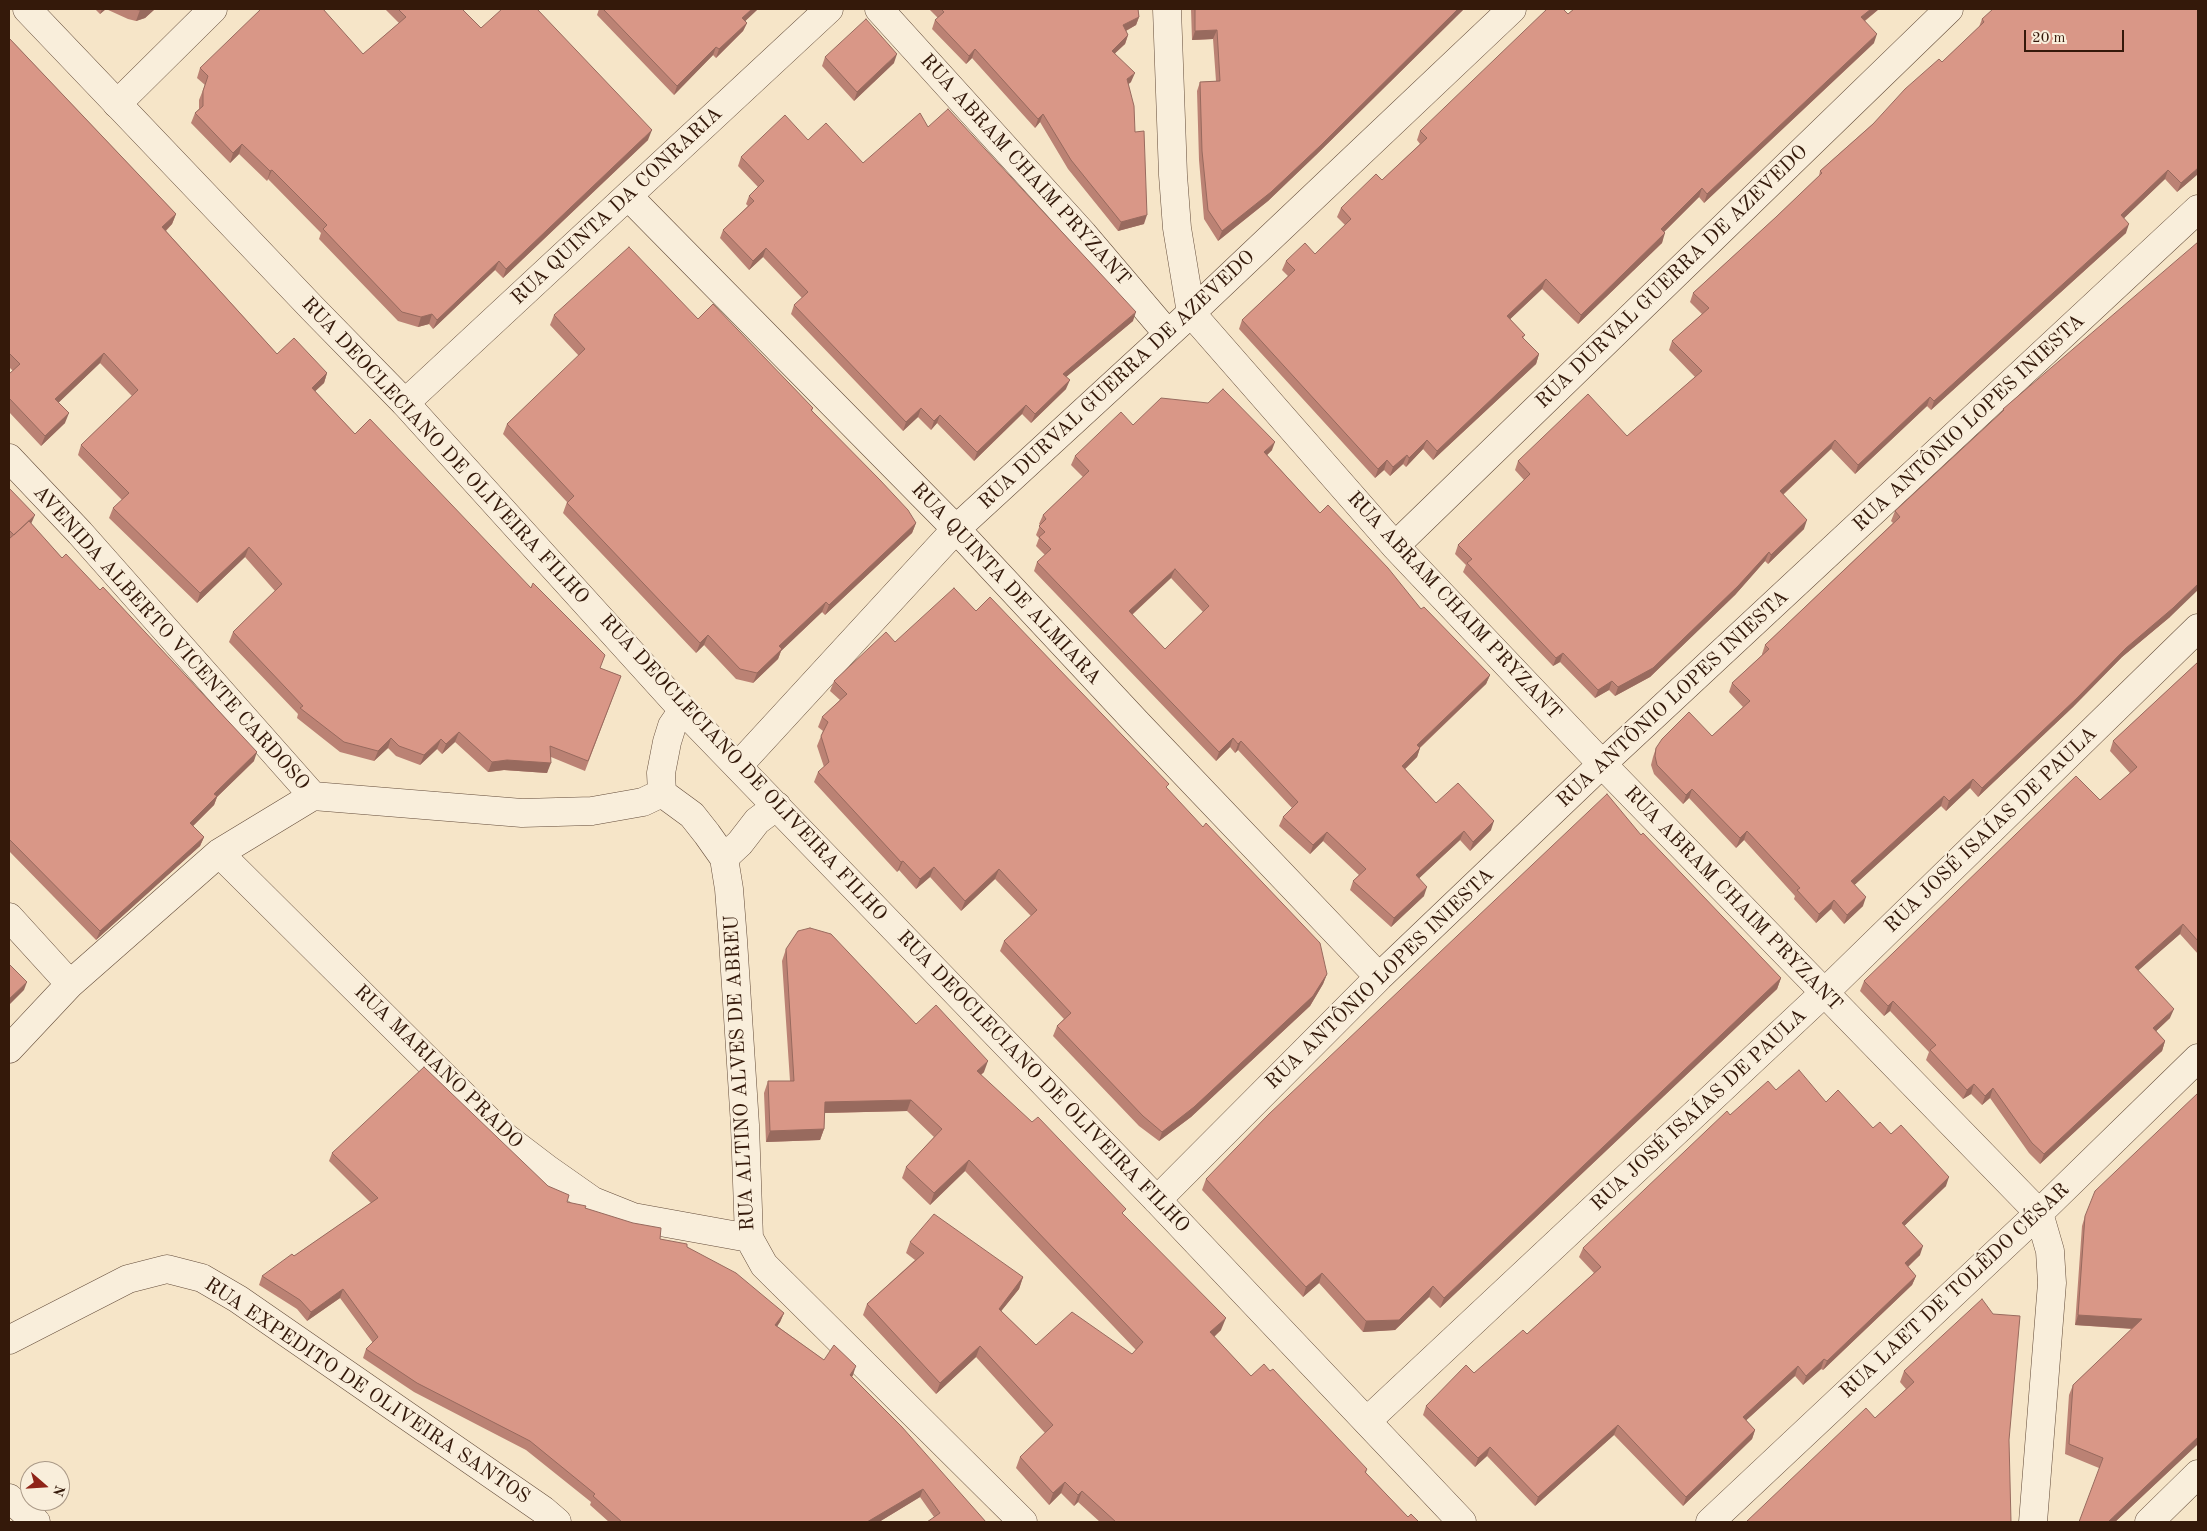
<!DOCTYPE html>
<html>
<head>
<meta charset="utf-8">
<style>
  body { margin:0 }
  #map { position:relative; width:2207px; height:1531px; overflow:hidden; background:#f6e5c8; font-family:"Old Standard TT",serif }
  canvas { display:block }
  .frame { position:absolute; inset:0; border:10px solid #34190a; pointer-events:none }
  .north { position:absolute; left:20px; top:1461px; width:50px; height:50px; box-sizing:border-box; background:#f9eedb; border:1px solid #aa9987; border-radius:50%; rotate:109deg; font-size:14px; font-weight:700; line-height:20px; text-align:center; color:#34190a }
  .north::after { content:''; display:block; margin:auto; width:18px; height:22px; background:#8f2418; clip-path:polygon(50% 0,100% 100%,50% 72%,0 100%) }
  .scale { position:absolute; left:2024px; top:30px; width:100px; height:22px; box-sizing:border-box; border:2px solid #34190a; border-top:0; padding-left:6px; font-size:15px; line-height:18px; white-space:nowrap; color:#34190a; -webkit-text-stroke:4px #f9eedb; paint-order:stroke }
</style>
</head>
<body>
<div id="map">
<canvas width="2207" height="1531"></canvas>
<div class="frame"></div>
<div class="north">N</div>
<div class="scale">20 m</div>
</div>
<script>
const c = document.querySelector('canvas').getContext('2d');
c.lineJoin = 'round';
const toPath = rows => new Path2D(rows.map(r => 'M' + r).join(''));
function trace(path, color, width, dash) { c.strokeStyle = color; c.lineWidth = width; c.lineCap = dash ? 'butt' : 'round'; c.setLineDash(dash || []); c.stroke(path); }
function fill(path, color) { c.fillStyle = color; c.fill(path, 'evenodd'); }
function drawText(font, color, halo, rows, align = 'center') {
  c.font = font + ' "Old Standard TT",serif'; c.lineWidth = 5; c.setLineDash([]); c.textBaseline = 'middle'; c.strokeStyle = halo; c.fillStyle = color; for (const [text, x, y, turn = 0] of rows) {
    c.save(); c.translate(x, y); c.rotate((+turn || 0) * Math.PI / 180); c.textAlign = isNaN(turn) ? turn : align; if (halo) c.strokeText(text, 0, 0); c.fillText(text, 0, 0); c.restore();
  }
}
const minor = toPath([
  [879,9,1083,234,1168,334],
  [1167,9,1173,175,1177,228,1191,313,1395,546,1602,764,2039,1213,2050,1251,2052,1283,2033,1522],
  [117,104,213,9],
  [629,197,956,529,1137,723,1379,977],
  [405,403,829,9],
  [9,458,80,533,313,796],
  [1395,546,1949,9],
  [738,766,956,529,1191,313,1512,9],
  [662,793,692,815,707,834,724,858,729,889,733,940,745,1125,749,1238,764,1265,1023,1522],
  [662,793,661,773,667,742,672,726,683,710],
  [219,853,504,1136,546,1168,593,1201,633,1217,749,1238],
  [724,858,740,843,757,821,777,806],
  [9,917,70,984],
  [9,1049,70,984,219,853,313,796,522,813,592,811,643,802,662,793],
  [1157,1200,1379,977,1602,764,2198,209],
  [9,1340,128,1279,167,1269,202,1278,238,1299,543,1510,557,1522],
  [1367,1421,1824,993,2198,628],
  [9,1498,36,1522],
  [1710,1522,2039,1213,2198,1058],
  [2149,1522,2198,1474]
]);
const tertiary = toPath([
  [27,9,313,309,405,403,683,710,1157,1200,1462,1522]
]);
trace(minor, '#644c3a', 29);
trace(tertiary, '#644c3a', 29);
trace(minor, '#f9eedb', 28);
trace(tertiary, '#f9eedb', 28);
fill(toPath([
  [95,9,106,9,100,14],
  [106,9,155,9,145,18,136,21,128,19],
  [385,9,462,9,481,28,648,140,503,278,495,270,433,329,429,324,418,327,398,321,319,239,321,233,268,179,267,181,239,154,230,163,191,123,195,113,199,109,199,100,205,85,197,78,200,68,363,54,399,23],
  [599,9,758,9,745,21,747,23,743,31,716,58,713,55,674,95,597,15],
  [929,9,1138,9,1139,17,1136,25,1126,31,1128,35,1125,44,1115,53,1131,82,1128,84,1135,132,1144,224,1118,231,1068,169,1040,122,1035,128,972,58,966,64,932,29,935,20,938,18],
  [1191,9,1464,9,1316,155,1268,201,1218,241,1204,219,1199,160,1197,91,1200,82,1216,81,1213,39,1192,40],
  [1574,9,1879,9,1865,21,1874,43,1704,203,1699,197,1664,232,1662,243,1578,324,1542,289,1510,319,1525,335,1523,338,1539,354,1536,364,1433,460,1423,449,1406,467,1403,464,1390,476,1384,470,1375,478,1239,329,1242,320,1288,276,1282,270,1286,261,1315,254,1345,225,1337,217,1341,208,1382,180,1420,144,1417,140,1420,131],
  [1982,19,2198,174,2177,192,2165,179,2124,218,2126,233,1931,410,1927,406,1855,474,1831,449,1783,495,1804,529,1768,564,1765,561,1735,595,1650,677,1615,696,1609,690,1595,698,1560,662,1553,666,1463,572,1466,565,1455,554,1458,545,1524,480,1515,470,1518,461,1627,436,1695,377,1669,350,1672,341,1702,314,1690,302,1693,293,1776,217,1819,176,1820,171,1942,62,1979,27],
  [9,38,176,214,172,224,166,231,277,354,327,373,324,383,315,391,355,434,600,668,621,676,585,771,551,757,547,773,504,770,488,772,455,742,442,754,437,749,420,765,396,756,388,748,374,761,340,752,297,718,298,714,229,642,233,632,275,591,245,557,197,603,109,518,113,508,122,500,78,455,81,445,132,396,100,363,58,403,65,423,41,446,9,412,9,374,13,371,9,367],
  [825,57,894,63,854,101,822,66],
  [928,127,1133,321,1066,377,1066,389,1031,423,1022,414,974,461,937,423,931,430,918,417,903,431,791,314,794,305,802,298,763,257,749,270,720,238,723,230,748,206,746,204,749,196,758,187,738,166,741,157,808,140,863,163],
  [554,315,698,319,813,408,812,411,916,523,912,533,825,615,822,612,781,651,778,659,753,683,736,679,704,645,696,653,563,513,567,502,503,434,507,424,579,356,550,325],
  [2003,409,2170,617,2122,657,2073,707,1978,797,1970,788,1946,811,1941,806,1854,885,1863,906,1844,924,1831,909,1816,923,1794,899,1795,896,1744,840,1736,848,1689,798,1683,804,1654,774,1651,765,1653,757,1656,748,1712,736,1743,707,1729,692,1732,683,1762,655,1762,654,1765,645,1893,523,1891,521,1895,511,2002,412],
  [1133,425,1272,450,1267,455,1320,513,1490,675,1486,684,1420,748,1417,757,1405,769,1436,803,1491,830,1470,851,1460,840,1419,878,1424,896,1391,927,1350,890,1353,881,1359,875,1323,841,1310,854,1279,826,1283,817,1292,808,1238,750,1235,753,1230,747,1216,761,1034,571,1037,562,1045,555,1036,546,1039,538,1036,535,1040,525,1039,524,1043,515,1083,477,1071,465,1075,456],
  [1171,578,1203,612,1165,649,1132,615],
  [9,488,31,524,62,558,254,761,217,797,214,805,193,826,204,837,200,846,96,940,9,851],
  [976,611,1167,788,1327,974,1323,984,1310,1006,1191,1117,1159,1141,1139,1126,1053,1036,1057,1026,1064,1019,1000,951,1004,941,1031,916,995,879,961,911,930,877,916,889,899,870,897,872,814,782,818,772,824,767,817,746,823,731,818,727,822,717,840,700,830,691,834,681,895,642],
  [2198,662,2198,954,2180,934,2138,970,2170,1018,2156,1031,2165,1041,2162,1051,2040,1164,2029,1153,1990,1098,1982,1105,1971,1094,1963,1099,1926,1060,1929,1052,1890,1011,1884,1016,1860,991,1864,981,2100,800,2130,773,2110,751,2113,741],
  [1641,835,1781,978,1777,989,1440,1308,1429,1297,1395,1330,1363,1332,1319,1283,1303,1297,1202,1190,1206,1179],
  [786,949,916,1024,984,1072,981,1075,1124,1215,1221,1330,1214,1337,1251,1376,1367,1469,1366,1473,1408,1517,1419,1522,1100,1522,1078,1502,1074,1506,1061,1493,1049,1505,1016,1468,1020,1457,1045,1433,976,1357,936,1394,863,1315,867,1304,915,1260,906,1253,910,1242,1023,1277,1019,1289,1001,1311,1036,1345,1132,1354,1136,1350,965,1171,930,1205,902,1178,906,1167,934,1137,907,1111,825,1113,824,1129,820,1140,766,1142,764,1093,768,1081,790,1081,782,961],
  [1776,1090,1826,1102,1873,1128,1891,1134,1946,1186,1904,1226,1920,1255,1908,1267,1916,1276,1912,1285,1823,1370,1821,1369,1803,1385,1795,1376,1746,1420,1755,1430,1752,1439,1683,1506,1614,1435,1535,1506,1487,1456,1475,1467,1423,1415,1426,1406,1474,1373,1527,1334,1594,1273,1579,1257,1583,1248,1730,1115],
  [2198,1093,2198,1444,2115,1522,2099,1468,2065,1454,2069,1395,2073,1385,2132,1329,2075,1325,2082,1226,2085,1216],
  [332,1153,548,1186,567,1202,585,1208,660,1239,687,1247,784,1313,780,1322,777,1326,824,1360,853,1375,852,1377,986,1522,934,1517,920,1497,879,1522,609,1522,590,1505,591,1502,526,1450,414,1392,363,1358,366,1349,373,1343,340,1298,307,1321,297,1309,259,1285,262,1276,294,1256,371,1203,329,1161],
  [1904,1371,2009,1440,1875,1418,1906,1389,1900,1382]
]), '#bb8274');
fill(toPath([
  [102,9,106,9,100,14],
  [145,9,155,9,145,18,136,21,140,10],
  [752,9,758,9,739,27,742,18],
  [1458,9,1464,9,1316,155,1268,201,1218,241,1222,231],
  [1871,9,1879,9,1858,26,1861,17],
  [1139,17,1136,25,1120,34,1123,25],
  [747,23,743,31,716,58,719,49],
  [1217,30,1213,39,1192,40,1195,31],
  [1877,34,1874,43,1704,203,1707,194],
  [1128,35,1125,44,1109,59,1112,51],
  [716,47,713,55,674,95,677,86],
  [975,49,972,58,966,64,969,56],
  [897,54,894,63,854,101,857,92],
  [1135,73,1131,82,1124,88,1127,79],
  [1043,114,1040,122,1035,128,1038,119],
  [652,130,648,140,503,278,506,269],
  [242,144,239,154,230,163,233,153],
  [2198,168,2198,174,2177,192,2181,183],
  [272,170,268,179,267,181,270,171],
  [2168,170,2165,179,2118,224,2121,215],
  [1702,188,1699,197,1658,238,1661,229],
  [176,214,172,224,159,237,162,227],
  [1147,215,1144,224,1118,231,1121,222],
  [2129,224,2126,233,1931,410,1934,401],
  [1665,233,1662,243,1578,324,1581,315],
  [766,248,763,257,749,270,753,261],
  [499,261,495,270,433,329,437,320],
  [1546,279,1542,289,1504,325,1507,316],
  [1136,312,1133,321,1059,383,1063,374],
  [432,314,429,324,418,327,421,317],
  [104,353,100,363,52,409,55,399],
  [1539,354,1536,364,1433,460,1437,451],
  [327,373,324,383,308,398,312,388],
  [1070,380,1066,389,1031,423,1035,414],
  [1930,397,1927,406,1855,474,1858,465],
  [1026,405,1022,414,974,461,977,452],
  [921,408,918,417,903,431,906,422],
  [69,413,65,423,41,446,45,436],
  [940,415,937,423,931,430,934,421],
  [1427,440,1423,449,1406,467,1409,458],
  [1835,440,1831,449,1777,500,1780,491],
  [1275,442,1272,450,1261,461,1264,452],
  [1407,455,1403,464,1390,476,1393,467],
  [1387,460,1384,470,1375,478,1378,469],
  [35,515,31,524,14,535],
  [1807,520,1804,529,1768,564,1771,555],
  [916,523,912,533,825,615,829,605],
  [249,547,245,557,197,603,200,593],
  [1769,552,1765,561,1735,595,1650,677,1615,696,1618,687],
  [1175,569,1171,578,1126,620,1129,611],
  [2198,584,2198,590,2170,617,2122,657,2073,707,1978,797,1982,788,2126,648],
  [826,602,822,612,781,651,778,659,753,683,757,673,779,646],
  [708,635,704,645,696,653,700,643],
  [1563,653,1560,662,1553,666,1556,658],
  [1490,675,1486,684,1413,754,1417,745],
  [1612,681,1609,690,1595,698,1598,690],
  [459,732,455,742,442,754,446,744],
  [391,738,388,748,374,761,378,751],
  [1233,738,1230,747,1216,761,1219,752],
  [441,739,437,749,420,765,424,755],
  [1241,741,1238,750,1235,753,1238,744],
  [1420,748,1417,757,1399,775,1402,766],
  [257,752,254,761,217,797,214,805,187,832,190,823,214,794],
  [507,760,551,763,547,773,504,770,488,772,492,762],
  [1973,779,1970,788,1946,811,1949,801],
  [1692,789,1689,798,1683,804,1686,795],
  [1944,796,1941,806,1848,891,1851,881],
  [1494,821,1491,830,1470,851,1473,842],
  [1464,831,1460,840,1413,884,1416,875],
  [1747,831,1744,840,1736,848,1740,838],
  [1327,832,1323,841,1310,854,1313,845],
  [204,837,200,846,96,940,100,931],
  [903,861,899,870,897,872,901,862],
  [934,867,930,877,916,889,920,879],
  [999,869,995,879,961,911,965,901],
  [1427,887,1424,896,1391,927,1394,918],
  [1866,897,1863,906,1844,924,1847,915],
  [1834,900,1831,909,1816,923,1819,914],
  [2183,924,2180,934,2131,977,2135,967],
  [1327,974,1323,984,1310,1006,1191,1117,1159,1141,1162,1132],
  [1781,978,1777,989,1440,1308,1444,1298],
  [27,982,24,990,9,1005,9,999],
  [1893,1001,1890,1011,1884,1016,1888,1006],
  [2174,1009,2170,1018,2149,1038,2153,1028],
  [2165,1041,2162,1051,2040,1164,2044,1154],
  [988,1061,984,1072,972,1082,977,1071],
  [1974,1084,1971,1094,1963,1099,1967,1090],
  [1993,1088,1990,1098,1982,1105,1985,1096],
  [911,1100,907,1111,821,1113,825,1102],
  [824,1129,820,1140,766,1142,770,1131],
  [969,1160,965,1171,930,1205,934,1193],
  [1949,1177,1946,1186,1898,1232,1902,1223],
  [1923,1246,1920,1255,1901,1273,1905,1263],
  [1322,1273,1319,1283,1303,1297,1306,1287],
  [1916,1276,1912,1285,1823,1370,1827,1361],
  [1023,1277,1019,1289,994,1320,999,1309],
  [1433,1286,1429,1297,1395,1330,1363,1332,1366,1321],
  [343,1289,340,1298,307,1321,311,1312],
  [784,1313,780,1322,772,1334,775,1325],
  [2078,1315,2142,1319,2139,1329,2075,1325],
  [1226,1318,1221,1330,1206,1344,1210,1332],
  [980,1346,976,1357,936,1394,940,1383],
  [1824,1359,1821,1369,1803,1385,1806,1376],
  [856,1366,853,1375,846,1384,850,1375],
  [1798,1366,1795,1376,1740,1426,1743,1417],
  [1618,1425,1614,1435,1535,1506,1538,1497],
  [1755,1430,1752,1439,1683,1506,1686,1497],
  [2198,1437,2198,1444,2115,1522,2108,1522],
  [1490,1447,1487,1456,1475,1467,1478,1458],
  [1065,1482,1061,1493,1049,1505,1053,1493],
  [923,1489,920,1497,879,1522,867,1522],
  [1082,1491,1078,1502,1074,1506,1078,1495]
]), '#986a5e');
const building = toPath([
  [133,9,145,9,140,10,133,9],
  [261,9,323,9,363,54,406,17,398,9,462,9,481,28,502,9,537,9,652,130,506,269,499,261,437,320,432,314,421,317,402,312,323,229,327,225,272,170,270,171,242,144,233,153,195,113,203,106,203,91,208,76,200,68,261,9],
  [603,9,752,9,742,18,747,23,719,49,716,47,677,86,603,9],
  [941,9,1138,9,1139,17,1123,25,1128,35,1112,51,1135,73,1127,79,1134,106,1135,132,1144,131,1147,215,1121,222,1071,160,1043,114,1038,119,975,49,969,56,935,20,944,12,941,9],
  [1195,9,1458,9,1320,146,1271,192,1222,231,1208,210,1202,151,1200,82,1220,81,1217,30,1195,31,1195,9],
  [1547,9,1563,9,1568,14,1574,9,1871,9,1861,17,1877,34,1707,194,1702,188,1661,229,1665,233,1581,315,1546,279,1507,316,1525,335,1522,337,1539,354,1437,451,1427,440,1409,458,1407,455,1393,467,1387,460,1378,469,1242,320,1295,270,1286,261,1305,243,1315,254,1351,219,1341,208,1376,174,1382,180,1427,138,1420,131,1547,9],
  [1993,9,2198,9,2198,168,2181,183,2168,170,2121,215,2129,224,1934,401,1930,397,1858,465,1835,440,1780,491,1807,520,1771,555,1769,552,1738,586,1653,668,1618,687,1612,681,1598,690,1563,653,1556,658,1467,563,1472,559,1458,545,1530,474,1518,461,1588,394,1627,436,1702,371,1672,341,1709,308,1693,293,1776,217,1822,173,1820,171,1873,124,1905,89,1939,59,1942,62,1984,22,1982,19,1993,9],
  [866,19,897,54,857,92,825,57,866,19],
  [9,38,176,214,162,227,277,354,294,338,327,373,312,388,355,434,370,419,531,588,533,583,605,655,600,668,621,676,588,761,550,746,551,763,507,760,492,762,459,732,446,744,441,739,424,755,399,746,391,738,378,751,344,742,300,708,303,706,233,632,282,584,249,547,200,593,113,508,129,493,81,445,138,390,104,353,55,399,69,413,45,436,9,398,9,374,20,364,9,353,9,38],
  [948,109,1136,312,1063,374,1070,380,1035,414,1026,405,977,452,940,415,934,421,921,408,906,422,794,305,808,292,766,248,753,261,723,230,754,201,749,196,764,181,741,157,785,115,808,140,826,123,863,163,920,113,928,127,948,109],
  [2198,242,2198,584,2173,608,2126,648,2077,698,1982,788,1973,779,1949,801,1944,796,1851,881,1866,897,1847,915,1834,900,1819,914,1797,890,1800,888,1747,831,1740,838,1692,789,1686,795,1657,765,1655,756,1656,748,1662,739,1689,712,1712,736,1750,701,1732,683,1769,649,1765,645,1900,517,1895,511,2004,410,2003,409,2198,242],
  [629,247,698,319,713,304,813,408,811,410,880,480,908,510,916,523,829,605,826,602,779,646,782,649,757,673,740,669,708,635,700,643,567,503,574,496,507,424,585,349,554,315,629,247],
  [1223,389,1275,442,1264,452,1320,513,1328,505,1388,568,1421,609,1424,607,1490,675,1417,745,1420,748,1402,766,1436,803,1458,783,1494,821,1473,842,1464,831,1416,875,1427,887,1394,918,1353,881,1366,869,1327,832,1313,845,1283,817,1298,802,1241,741,1238,744,1233,738,1219,752,1037,562,1051,549,1039,537,1045,532,1039,526,1046,519,1043,515,1089,471,1075,456,1121,412,1133,425,1161,398,1208,403,1223,389],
  [1175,569,1209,606,1165,649,1129,611,1175,569],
  [9,488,35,515,14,535,9,530,9,488],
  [29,521,62,558,66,554,100,590,103,587,257,752,214,794,217,796,190,823,204,837,100,931,9,839,9,539,29,521],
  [954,588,976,611,990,597,1169,784,1166,787,1203,827,1206,823,1320,943,1327,974,1313,996,1194,1107,1162,1132,1143,1116,1057,1026,1071,1013,1004,941,1037,910,999,869,965,901,934,867,920,879,903,861,901,862,818,772,829,762,821,736,828,722,822,717,847,694,834,681,886,632,895,642,954,588],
  [2198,662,2198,941,2183,924,2135,967,2174,1009,2153,1028,2165,1041,2044,1154,2032,1143,1993,1088,1985,1096,1974,1084,1967,1090,1930,1050,1936,1045,1893,1001,1888,1006,1864,981,2076,776,2100,800,2137,767,2113,741,2198,662],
  [1607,794,1641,835,1643,833,1781,978,1444,1298,1433,1286,1399,1320,1366,1321,1322,1273,1306,1287,1206,1179,1269,1114,1607,794],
  [810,928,831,934,916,1024,936,1005,988,1061,977,1071,1032,1122,1038,1117,1126,1209,1122,1213,1226,1318,1210,1332,1251,1376,1264,1364,1270,1371,1273,1369,1367,1469,1365,1472,1408,1517,1411,1514,1419,1522,1116,1522,1082,1491,1078,1495,1065,1482,1053,1493,1020,1457,1053,1425,980,1346,940,1383,867,1304,924,1253,910,1242,934,1214,1023,1277,999,1309,1036,1345,1072,1312,1132,1354,1143,1342,969,1160,934,1193,906,1167,942,1129,911,1100,825,1102,824,1129,770,1131,768,1081,794,1081,786,949,798,931,810,928],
  [9,964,27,982,9,999,9,964],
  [424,1067,548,1186,569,1195,567,1202,586,1206,585,1208,633,1223,661,1228,660,1239,687,1244,687,1247,736,1273,784,1313,775,1325,824,1360,834,1345,856,1366,850,1375,902,1427,986,1522,927,1522,940,1513,923,1489,867,1522,622,1522,593,1496,595,1494,530,1441,417,1383,366,1349,378,1337,343,1289,311,1312,300,1300,262,1276,292,1254,294,1256,378,1198,332,1153,424,1067],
  [1799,1070,1826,1102,1838,1090,1873,1128,1880,1122,1891,1134,1901,1125,1949,1177,1902,1223,1923,1246,1905,1263,1916,1276,1827,1361,1824,1359,1806,1376,1798,1366,1743,1417,1755,1430,1686,1497,1618,1425,1538,1497,1490,1447,1478,1458,1426,1406,1466,1365,1474,1373,1523,1330,1527,1334,1601,1267,1583,1248,1727,1111,1730,1115,1768,1081,1776,1090,1799,1070],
  [2198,1093,2198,1437,2108,1522,2079,1522,2103,1458,2069,1444,2073,1385,2142,1319,2078,1315,2085,1216,2095,1191,2198,1093],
  [1982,1299,1993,1314,2020,1316,2009,1440,2011,1522,1746,1522,1866,1408,1875,1418,1914,1382,1904,1371,1982,1299]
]);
fill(building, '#d99787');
trace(building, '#986a5e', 1);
drawText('20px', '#34190a', '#f9eedb', [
  ["RUA ABRAM CHAIM PRYZANT",1025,170,48],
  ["RUA QUINTA DA CONRARIA",617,206,-43],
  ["RUA DURVAL GUERRA DE AZEVEDO",1672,277,-44],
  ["RUA DURVAL GUERRA DE AZEVEDO",1117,380,-43],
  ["RUA ANTÔNIO LOPES INIESTA",1969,423,-43],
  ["RUA DEOCLECIANO DE OLIVEIRA FILHO",445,451,47],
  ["RUA QUINTA DE ALMIARA",1006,584,47],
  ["RUA ABRAM CHAIM PRYZANT",1454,606,47],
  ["AVENIDA ALBERTO VICENTE CARDOSO",171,638,48],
  ["RUA ANTÔNIO LOPES INIESTA",1673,699,-43],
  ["RUA DEOCLECIANO DE OLIVEIRA FILHO",743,768,47],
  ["RUA JOSÉ ISAÍAS DE PAULA",1991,830,-44],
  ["RUA ABRAM CHAIM PRYZANT",1733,899,46],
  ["RUA ANTÔNIO LOPES INIESTA",1380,979,-44],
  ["RUA MARIANO PRADO",438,1067,44],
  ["RUA ALTINO ALVES DE ABREU",740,1073,-93],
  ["RUA DEOCLECIANO DE OLIVEIRA FILHO",1043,1082,46],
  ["RUA JOSÉ ISAÍAS DE PAULA",1699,1110,-43],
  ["RUA LAET DE TOLÊDO CÉSAR",1955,1291,-43],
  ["RUA EXPEDITO DE OLIVEIRA SANTOS",367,1391,34]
]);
</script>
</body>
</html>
